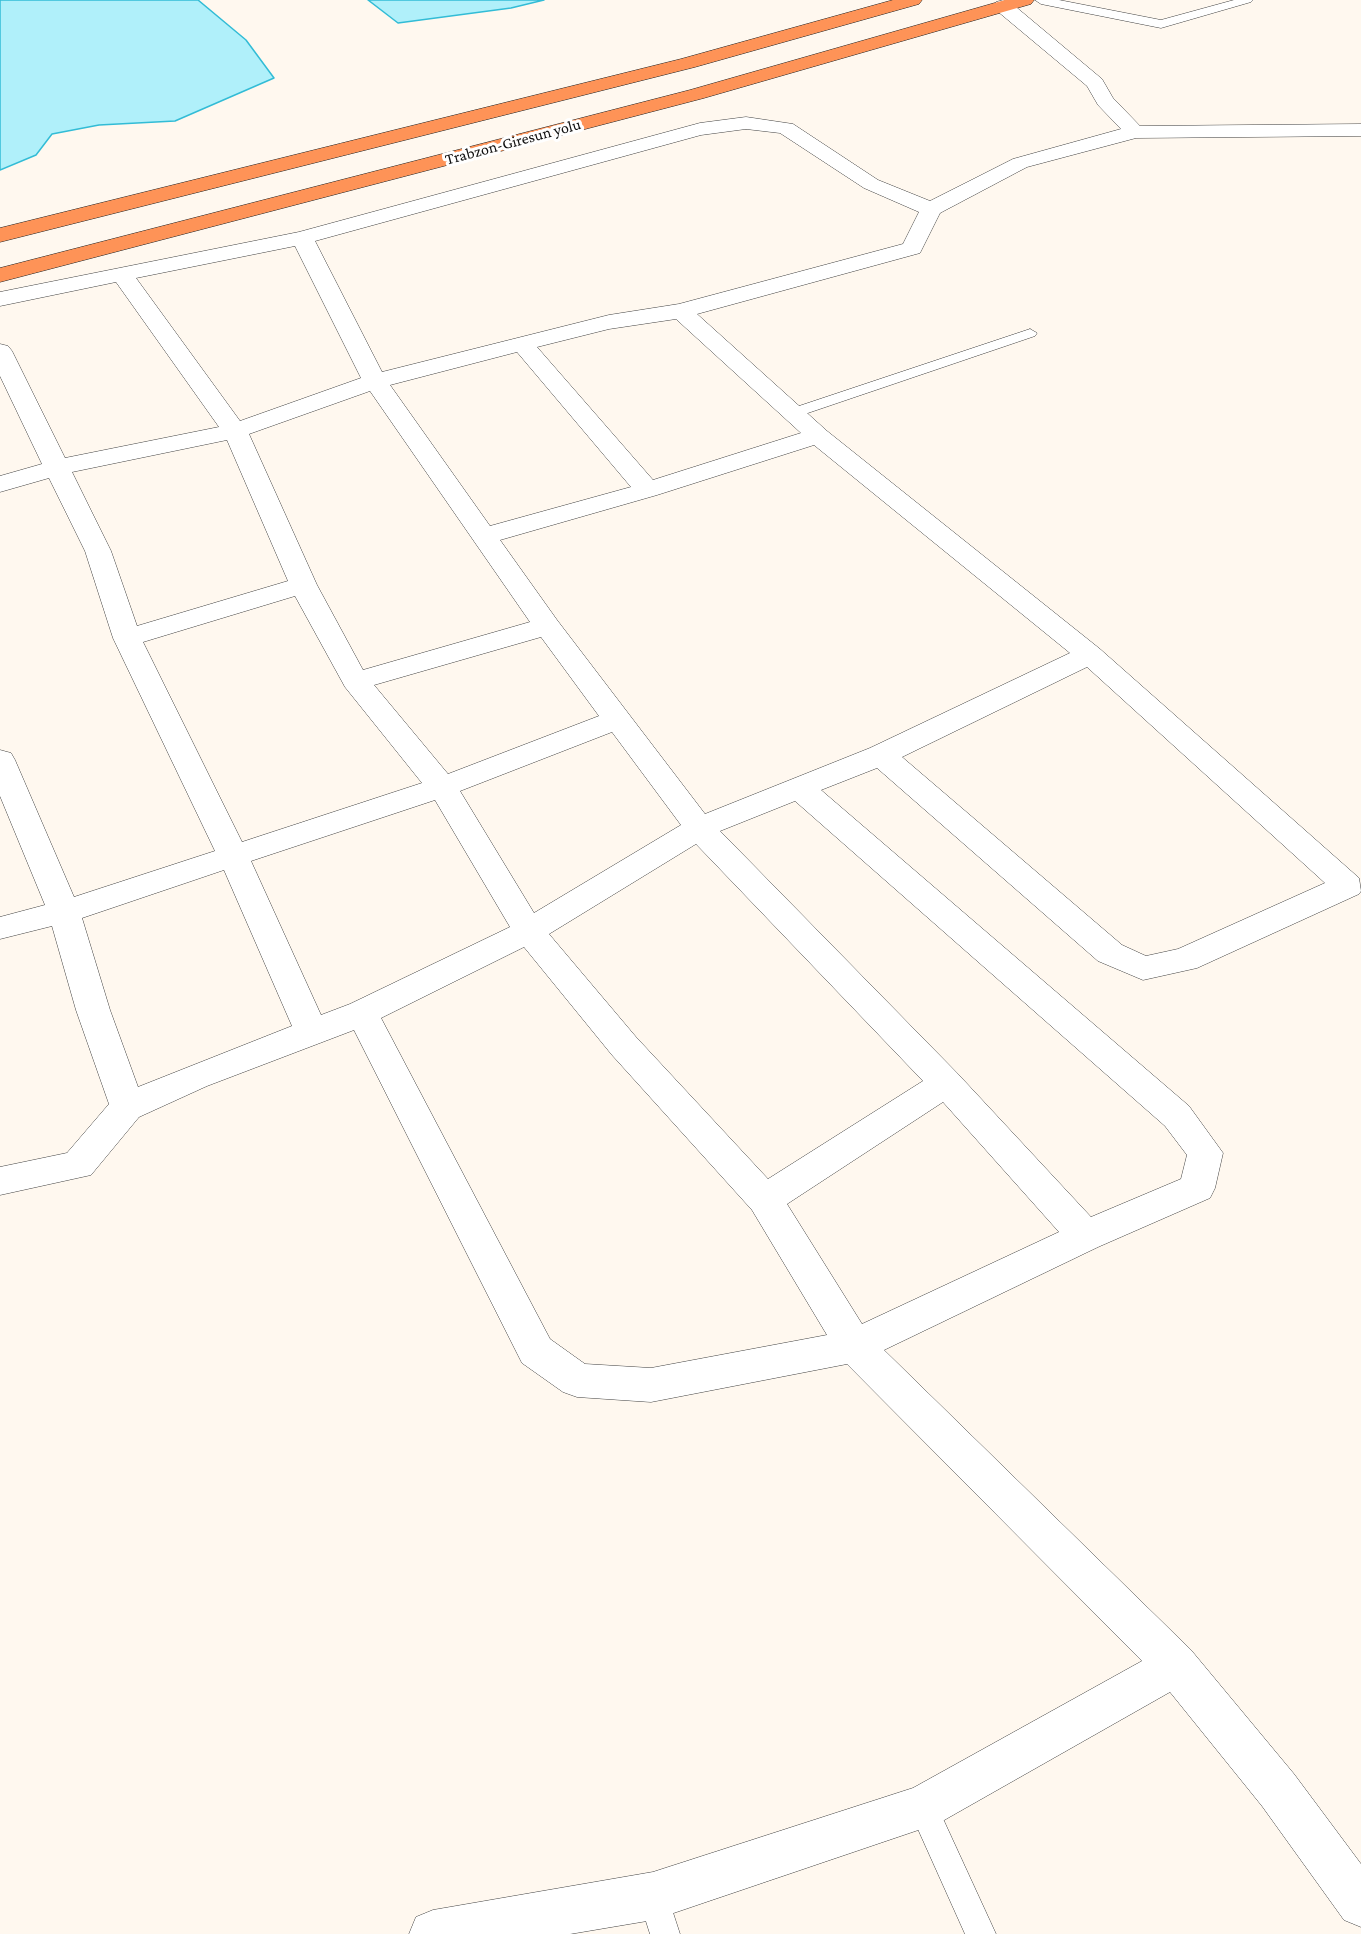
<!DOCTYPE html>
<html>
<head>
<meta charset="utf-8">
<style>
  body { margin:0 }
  canvas { display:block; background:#fff8ef }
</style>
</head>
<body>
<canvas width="1361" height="1934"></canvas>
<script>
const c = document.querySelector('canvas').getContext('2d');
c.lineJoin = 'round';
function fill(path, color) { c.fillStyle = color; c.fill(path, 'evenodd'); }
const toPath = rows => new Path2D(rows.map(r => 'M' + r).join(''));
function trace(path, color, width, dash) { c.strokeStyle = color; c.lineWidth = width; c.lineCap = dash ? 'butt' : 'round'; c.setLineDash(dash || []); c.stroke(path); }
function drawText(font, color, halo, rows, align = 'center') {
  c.font = font + ' "Crimson Pro",serif'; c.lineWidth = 6; c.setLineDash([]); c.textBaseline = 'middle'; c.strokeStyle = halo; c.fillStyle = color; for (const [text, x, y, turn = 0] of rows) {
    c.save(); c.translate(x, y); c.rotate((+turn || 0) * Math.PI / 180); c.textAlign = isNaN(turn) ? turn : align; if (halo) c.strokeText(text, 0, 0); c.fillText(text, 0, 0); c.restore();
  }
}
const water = toPath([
  [0,0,198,0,246,40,274,78,175,121,99,125,52,134,36,155,0,170,0,0],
  [368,0,544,0,511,8,398,23,368,0]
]);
fill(water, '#b0f0fa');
trace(water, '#32bcd6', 1.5);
const service = toPath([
  [1035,0,1059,0,1161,20,1234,0,1253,0,1251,2,1161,28,1041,4,1035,0],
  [1030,329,1037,333,1035,336,799,416,793,418,785,413,787,410,1030,329],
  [923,1793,933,1797,996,1934,965,1934,908,1807,913,1797,923,1793],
  [653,1881,664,1885,680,1934,650,1934,638,1896,642,1885,653,1881]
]);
const minor = toPath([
  [1003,0,1010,2,1102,79,1113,98,1140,126,1361,124,1361,136,1136,138,1027,167,940,213,920,253,697,314,827,431,1100,649,1359,878,1361,891,1359,894,1197,968,1143,980,1098,961,877,768,821,790,1189,1106,1223,1153,1215,1188,1210,1198,1098,1247,884,1350,1191,1650,1294,1774,1361,1864,1361,1927,1344,1920,1262,1806,1170,1692,939,1823,653,1920,570,1934,409,1934,416,1917,433,1910,653,1872,913,1788,1142,1661,847,1364,651,1402,577,1397,563,1392,522,1363,354,1030,207,1086,139,1117,91,1175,0,1195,0,1167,67,1153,109,1104,76,1010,52,926,0,939,0,917,45,905,0,796,0,750,11,753,15,760,74,897,215,851,113,638,85,551,49,478,0,492,0,476,42,464,0,376,0,344,8,346,12,351,65,458,219,427,116,282,0,306,0,292,299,232,700,123,746,117,793,124,878,180,930,201,1013,159,1121,129,1098,105,1087,86,996,10,994,6,996,2,1003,0],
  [746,129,780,133,864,188,919,212,903,244,679,304,609,315,382,372,315,241,701,135,746,129],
  [295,246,361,378,240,421,136,278,295,246],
  [676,319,801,433,653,480,537,347,609,329,676,319],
  [517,352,631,487,490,526,390,385,517,352],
  [370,391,530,622,363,670,317,585,249,434,370,391],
  [227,440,288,581,137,626,111,551,72,472,227,440],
  [814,445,1070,653,870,748,705,814,557,620,500,540,657,495,814,445],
  [295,596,345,687,422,783,242,842,143,642,295,596],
  [541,637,599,716,448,774,374,685,541,637],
  [1087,667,1325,883,1178,949,1146,956,1122,945,902,757,1087,667],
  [612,732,681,825,534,913,460,791,612,732],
  [435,800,510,927,350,1004,321,1015,251,861,435,800],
  [795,801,1165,1126,1187,1155,1181,1179,1091,1217,958,1074,720,831,795,801],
  [696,844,923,1081,768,1179,636,1037,549,934,696,844],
  [224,870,292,1026,138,1087,110,1010,82,918,224,870],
  [524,947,612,1055,752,1210,827,1335,651,1368,585,1364,550,1339,381,1018,524,947],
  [943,1102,1059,1232,862,1324,787,1204,943,1102]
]);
const trunk = toPath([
  [893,0,922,0,919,4,695,67,0,242,0,228,681,59,893,0],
  [1005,0,1034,0,1031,4,704,98,0,282,0,268,690,90,1005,0]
]);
trace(service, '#414141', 1);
trace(minor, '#414141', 1);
trace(trunk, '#1f1f1f', 1);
fill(service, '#fff');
fill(minor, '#fff');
fill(trunk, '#fe9357');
drawText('16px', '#0e0e0e', '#fff', [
  ["Trabzon-Giresun yolu",513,142,-15]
]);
</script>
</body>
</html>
